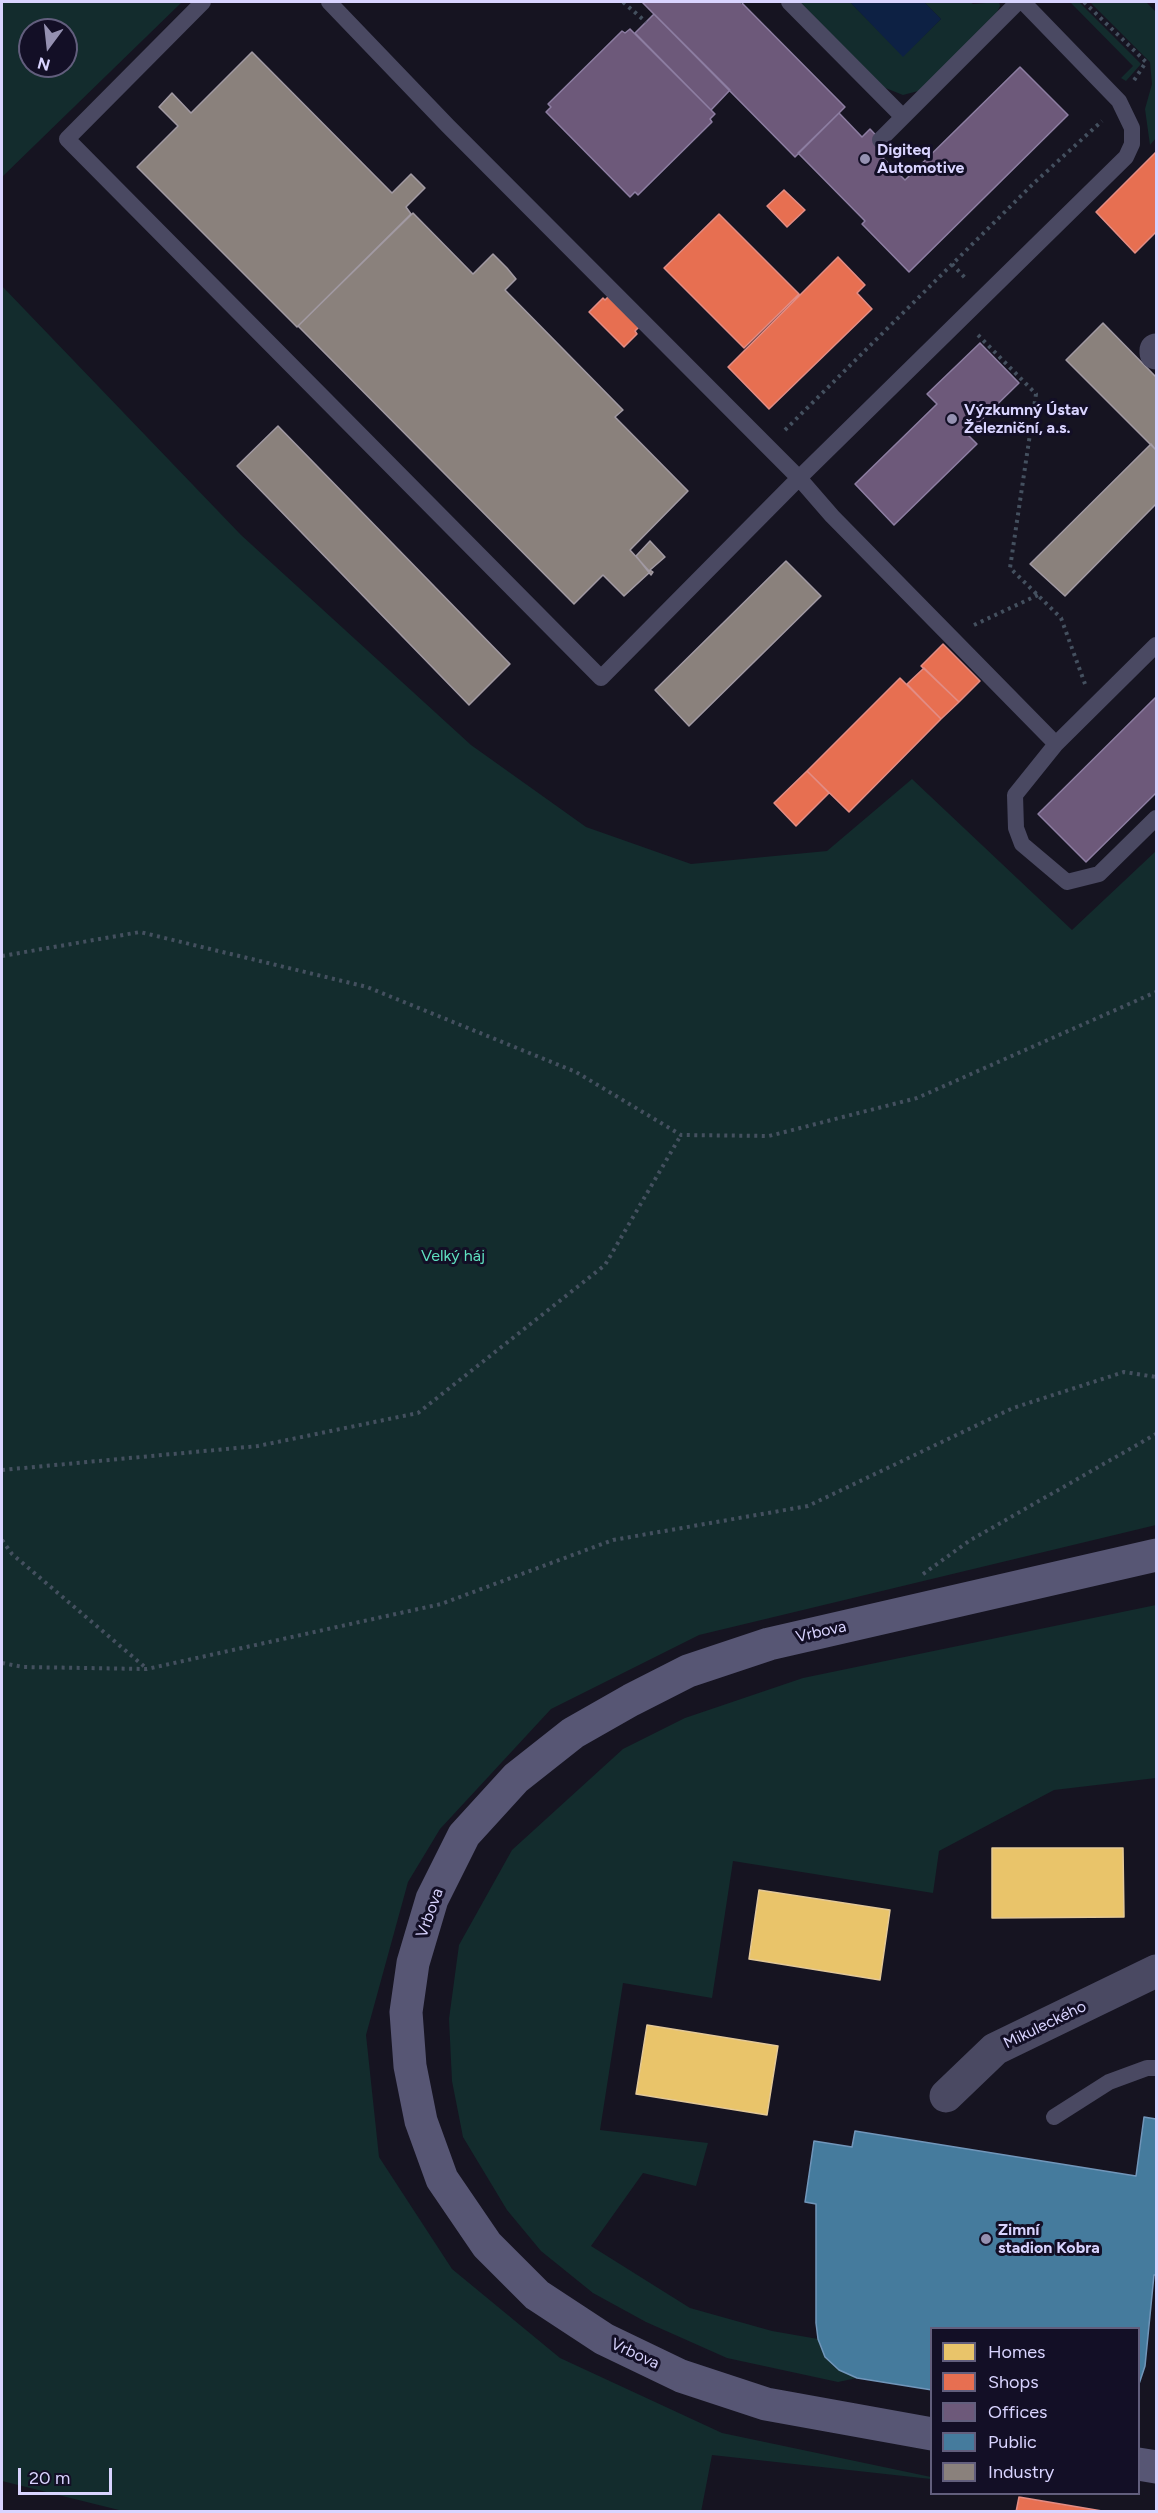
<!DOCTYPE html>
<html>
<head>
<meta charset="utf-8">
<style>
  body { margin:0 }
  #map { position:relative; width:1158px; height:2513px; overflow:hidden; background:#161421; font-family:Figtree,sans-serif }
  canvas { display:block }
  .frame { position:absolute; inset:0; border:3px solid #d9d4ff; pointer-events:none }
  .legend { position:absolute; left:930px; top:2327px; width:210px; height:168px; box-sizing:border-box; background:#130f26; border:2px solid #625e7d; margin:0; padding:8px 10px; list-style:none; font-size:18px; color:#d9d4ff }
  .legend li { display:flex; align-items:center; gap:12px; height:30px }
  .legend b { width:30px; border:2px solid #625e7d }
  .north { position:absolute; left:18px; top:18px; width:60px; height:60px; box-sizing:border-box; background:#130f26; border:2px solid #625e7d; border-radius:50%; rotate:195deg; font-size:16px; font-weight:700; line-height:24px; text-align:center; color:#d9d4ff }
  .north::after { content:''; display:block; margin:auto; width:21px; height:27px; background:#9591b1; clip-path:polygon(50% 0,100% 100%,50% 72%,0 100%) }
  .scale { position:absolute; left:18px; top:2468px; width:94px; height:27px; box-sizing:border-box; border:3px solid #d9d4ff; border-top:0; padding-left:8px; font-size:18px; line-height:21px; white-space:nowrap; color:#d9d4ff; -webkit-text-stroke:4px #130f26; paint-order:stroke }
</style>
</head>
<body>
<div id="map">
<canvas width="1158" height="2513"></canvas>
<div class="frame"></div>
<ul class="legend">
<li><b style="height:16px;background:#e9c46a"></b>Homes</li>
<li><b style="height:16px;background:#e76f51"></b>Shops</li>
<li><b style="height:16px;background:#6d597a"></b>Offices</li>
<li><b style="height:16px;background:#457b9d"></b>Public</li>
<li><b style="height:16px;background:#8a817c"></b>Industry</li>
</ul>
<div class="north">N</div>
<div class="scale">20 m</div>
</div>
<script>
const c = document.querySelector('canvas').getContext('2d');
c.lineJoin = 'round';
function fill(path, color) { c.fillStyle = color; c.fill(path, 'evenodd'); }
const toPath = rows => new Path2D(rows.map(r => 'M' + r).join(''));
function trace(path, color, width, dash) { c.strokeStyle = color; c.lineWidth = width; c.lineCap = dash ? 'butt' : 'round'; c.setLineDash(dash || []); c.stroke(path); }
function drawText(font, color, halo, rows, align = 'center') {
  c.font = font + ' Figtree,sans-serif'; c.lineWidth = 6; c.setLineDash([]); c.textBaseline = 'middle'; c.strokeStyle = halo; c.fillStyle = color; for (const [text, x, y, turn = 0] of rows) {
    c.save(); c.translate(x, y); c.rotate((+turn || 0) * Math.PI / 180); c.textAlign = isNaN(turn) ? turn : align; if (halo) c.strokeText(text, 0, 0); c.fillText(text, 0, 0); c.restore();
  }
}
fill(toPath([
  [2,2,182,2,2,177],
  [30,30,66,30,66,66,30,66],
  [800,2,850,2,903,56,941,19,924,2,970,2,973,4,999,2,1000,6,995,16,922,90,903,95,883,87],
  [1070,2,1079,2,1141,64,1126,81,1121,78,1133,66],
  [1090,2,1146,2,1156,12,1156,138,1150,145,1145,109,1152,84,1150,62],
  [2,286,241,535,471,745,586,827,691,864,827,851,912,779,1072,930,1156,851,1156,1525,699,1635,551,1709,440,1829,408,1882,366,2035,379,2157,452,2269,560,2358,722,2433,931,2477,931,2479,712,2455,701,2512,127,2512,2,2481],
  [1156,1605,1156,1778,1054,1790,939,1851,933,1893,733,1861,712,1998,623,1983,600,2130,708,2143,696,2186,643,2173,591,2246,690,2308,772,2331,818,2339,821,2349,832,2364,857,2378,838,2382,727,2358,646,2322,593,2293,541,2251,507,2210,463,2137,452,2081,449,2019,459,1945,512,1850,623,1749,685,1718,803,1678]
]), '#132c2d');
fill(toPath([
  [850,2,924,2,941,19,903,57]
]), '#0d2144');
const homes = toPath([
  [992,1848,1123,1848,1124,1917,992,1918,992,1848],
  [759,1890,890,1910,880,1980,749,1959,759,1890],
  [647,2025,778,2046,767,2115,636,2094,647,2025]
]);
fill(homes, '#e9c46a');
trace(homes, '#e4c997', 1.5);
const shops = toPath([
  [1156,152,1156,232,1135,253,1096,212,1156,152],
  [784,190,805,210,787,227,767,206,784,190],
  [719,214,799,294,744,348,664,268,719,214],
  [838,257,865,285,857,293,872,309,769,409,728,367,838,257],
  [610,295,640,326,635,331,637,334,624,347,589,312,603,298,605,300,610,295],
  [943,644,980,681,959,702,921,666,943,644],
  [924,668,959,702,941,719,907,684,924,668],
  [900,678,941,719,849,812,807,771,900,678],
  [807,771,829,793,796,826,774,803,807,771],
  [1019,2497,1108,2512,1016,2512,1019,2497]
]);
fill(shops, '#e76f51');
trace(shops, '#e38d85', 1.5);
const offices = toPath([
  [642,2,741,2,845,107,795,157,642,2],
  [654,14,730,90,711,110,635,33,654,14],
  [630,29,715,114,710,119,712,122,638,195,635,192,630,197,546,112,551,107,548,104,622,31,625,33,630,29],
  [1020,67,1068,115,909,272,862,224,865,221,798,153,839,113,862,137,870,129,890,150,883,158,905,180,1020,67],
  [980,343,1019,383,967,434,977,444,894,525,855,484,937,404,927,394,980,343],
  [1156,697,1156,793,1086,862,1038,814,1156,697]
]);
fill(offices, '#6d597a');
trace(offices, '#8d7ea2', 1.5);
const public = toPath([
  [1144,2117,1156,2119,1156,2275,1154,2275,1145,2366,1138,2387,1138,2328,932,2328,932,2390,857,2378,839,2370,825,2357,818,2339,816,2323,816,2204,805,2202,814,2141,852,2147,855,2131,1136,2176,1144,2117]
]);
fill(public, '#457b9d');
trace(public, '#7196ba', 1.5);
const industry = toPath([
  [252,52,392,193,411,174,425,188,406,207,411,214,297,327,137,167,178,126,159,107,172,93,191,113,252,52],
  [413,213,473,274,493,254,507,268,516,279,505,290,623,410,615,417,688,491,630,550,650,572,624,596,603,575,574,604,298,326,413,213],
  [1103,323,1156,377,1156,450,1066,360,1103,323],
  [278,426,510,664,469,705,237,466,278,426],
  [1151,444,1156,450,1156,504,1065,596,1030,564,1151,444],
  [650,541,665,557,650,570,653,572,651,575,636,556,650,541],
  [786,561,821,596,689,726,655,690,786,561]
]);
fill(industry, '#8a817c');
trace(industry, '#a29aa3', 1.5);
trace(toPath([
  [623,2,646,22],
  [741,2,742,2],
  [1084,2,1146,62,1133,82],
  [952,264,967,280],
  [978,335,1036,394,1010,568,1061,618,1085,684],
  [785,430,1034,183,1102,121],
  [974,625,1038,595],
  [2,956,140,932,367,987,576,1072,681,1135,769,1136,917,1098,1156,992],
  [2,1470,258,1446,418,1413,605,1265,681,1135],
  [2,1540,12,1554,146,1668],
  [923,1574,969,1541,1156,1434],
  [2,1663,23,1667,147,1669,441,1604,613,1540,808,1506,1013,1408,1124,1372,1156,1377]
]), '#44505f', 4, [3, 4.5]);
trace(toPath([
  [203,2,67,139,601,678,799,478,832,516,1056,744],
  [329,2,448,126,799,478,1126,157,1132,144,1132,128,1119,101,1023,2],
  [789,2,903,117],
  [880,140,1018,2],
  [1156,645,1056,744,1015,795,1016,828,1022,844,1067,882,1099,874,1156,818],
  [1054,2117,1109,2082,1147,2068,1156,2068]
]), '#4a4962', 16);
trace(toPath([
  [1156,350,1156,353],
  [946,2096,995,2049,1156,1971]
]), '#4a4962', 33);
trace(toPath([
  [932,2434,766,2404,681,2376,604,2339,537,2295,487,2245,442,2179,421,2121,410,2066,406,2012,413,1963,432,1899,464,1835,516,1778,573,1733,631,1700,688,1671,769,1644,1156,1555],
  [1138,2464,1156,2467]
]), '#575674', 33);
for (const [x, y, r, color] of [
  [865,159,6,"#9591b1"],
  [952,419,6,"#9591b1"],
  [986,2239,6,"#9591b1"]
]) { const dot = new Path2D(); dot.arc(x, y, r, 0, 2 * Math.PI); c.fillStyle = color; c.fill(dot); trace(dot, '#130f26', 2); }
drawText('bold 16px', '#d9d4ff', '#130f26', [
  ["Digiteq",877,150],
  ["Automotive",877,168],
  ["Výzkumný Ústav",964,410],
  ["Železniční, a.s.",964,428],
  ["Zimní",998,2230],
  ["stadion Kobra",998,2248]
], 'left');
drawText('16px', '#5fe0c0', '#130f26', [
  ["Velký háj",453,1256]
]);
drawText('16px', '#d9d4ff', '#130f26', [
  ["Vrbova",821,1632,-13],
  ["Vrbova",430,1913,-70],
  ["Mikuleckého",1045,2025,-26],
  ["Vrbova",635,2354,25]
]);
</script>
</body>
</html>
